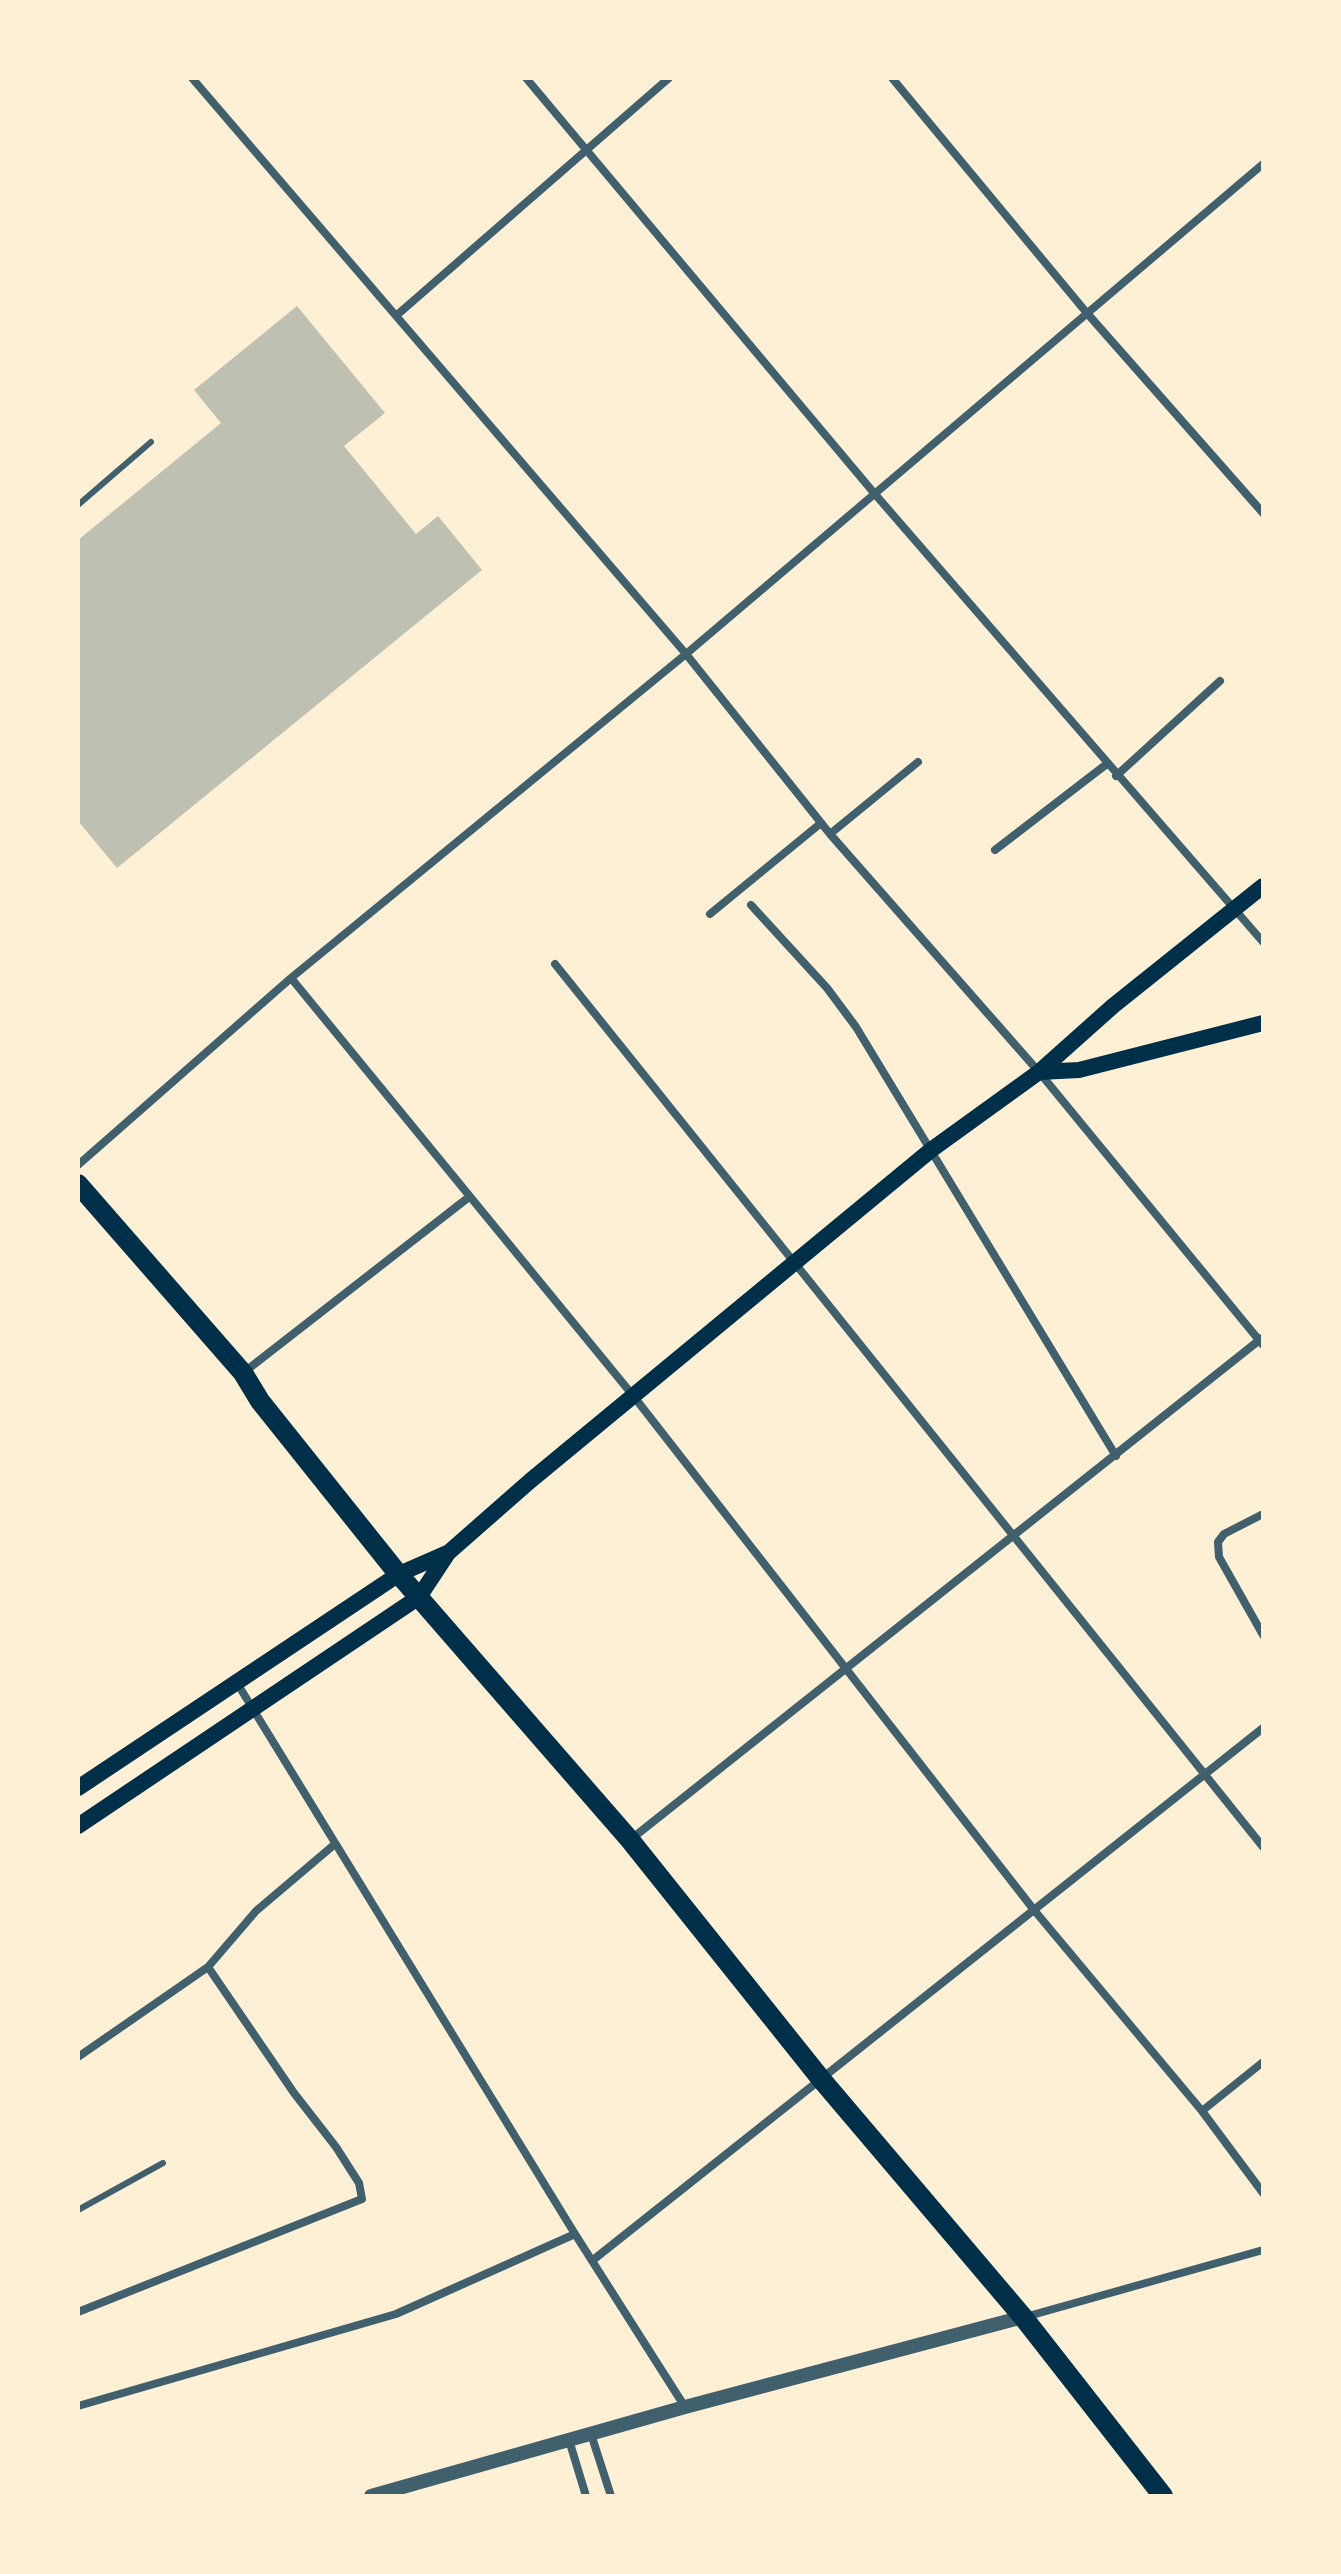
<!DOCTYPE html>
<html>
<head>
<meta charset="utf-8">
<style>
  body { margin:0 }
  #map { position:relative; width:1341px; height:2574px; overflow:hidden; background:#fdf0d5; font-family:Signika,sans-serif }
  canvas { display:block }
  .frame { position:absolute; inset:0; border:80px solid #fdf0d5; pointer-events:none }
</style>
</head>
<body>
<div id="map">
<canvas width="1341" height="2574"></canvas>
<div class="frame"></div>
</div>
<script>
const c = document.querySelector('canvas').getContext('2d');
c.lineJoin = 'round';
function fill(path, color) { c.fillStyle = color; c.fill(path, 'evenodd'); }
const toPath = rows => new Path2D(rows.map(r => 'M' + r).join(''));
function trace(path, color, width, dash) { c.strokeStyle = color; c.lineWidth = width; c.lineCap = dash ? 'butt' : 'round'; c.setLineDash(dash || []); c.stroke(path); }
fill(toPath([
  [297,306,385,413,344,446,416,534,438,516,482,570,117,868,78,821,78,540,221,423,194,390]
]), '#bec0b2');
trace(toPath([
  [78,505,151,442],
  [78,2210,163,2163]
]), '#3f606c', 6);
trace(toPath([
  [192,78,686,654,830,834,1039,1072,1263,1345],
  [526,78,874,493,1263,942],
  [892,78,1086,312,1263,513],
  [397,315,669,78],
  [1116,776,1220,681],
  [830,834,918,762],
  [995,850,1108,763],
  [751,905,827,988,856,1027,1116,1456],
  [710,914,821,823],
  [555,964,1263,1847],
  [291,978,635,1398,1034,1910,1202,2111,1263,2193],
  [78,1165,291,978,686,654,1263,164],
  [243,1373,469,1197],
  [1263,1514,1224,1534,1218,1542,1219,1557,1263,1635],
  [237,1683,575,2234,685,2407],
  [630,1840,1262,1338],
  [78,2057,208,1967,256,1911,335,1844],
  [1202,2111,1263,2062],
  [593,2260,1263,1728],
  [78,2312,362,2199,359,2183,336,2147,294,2093,208,1967],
  [1025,2317,1263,2250],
  [78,2406,396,2314,575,2234],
  [591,2434,611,2496],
  [569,2440,586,2496]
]), '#3f606c', 8);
trace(toPath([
  [371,2496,685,2407,1023,2317]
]), '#3f606c', 14);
trace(toPath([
  [1039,1072,1079,1070,1263,1023],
  [78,1788,399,1574,447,1553],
  [78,1826,419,1597,448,1553,530,1481,931,1150,1039,1072,1113,1006,1263,886]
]), '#003049', 16);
trace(toPath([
  [78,1184,243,1373,260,1401,395,1570,630,1840,821,2079,1023,2317,1163,2496]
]), '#003049', 20);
</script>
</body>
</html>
